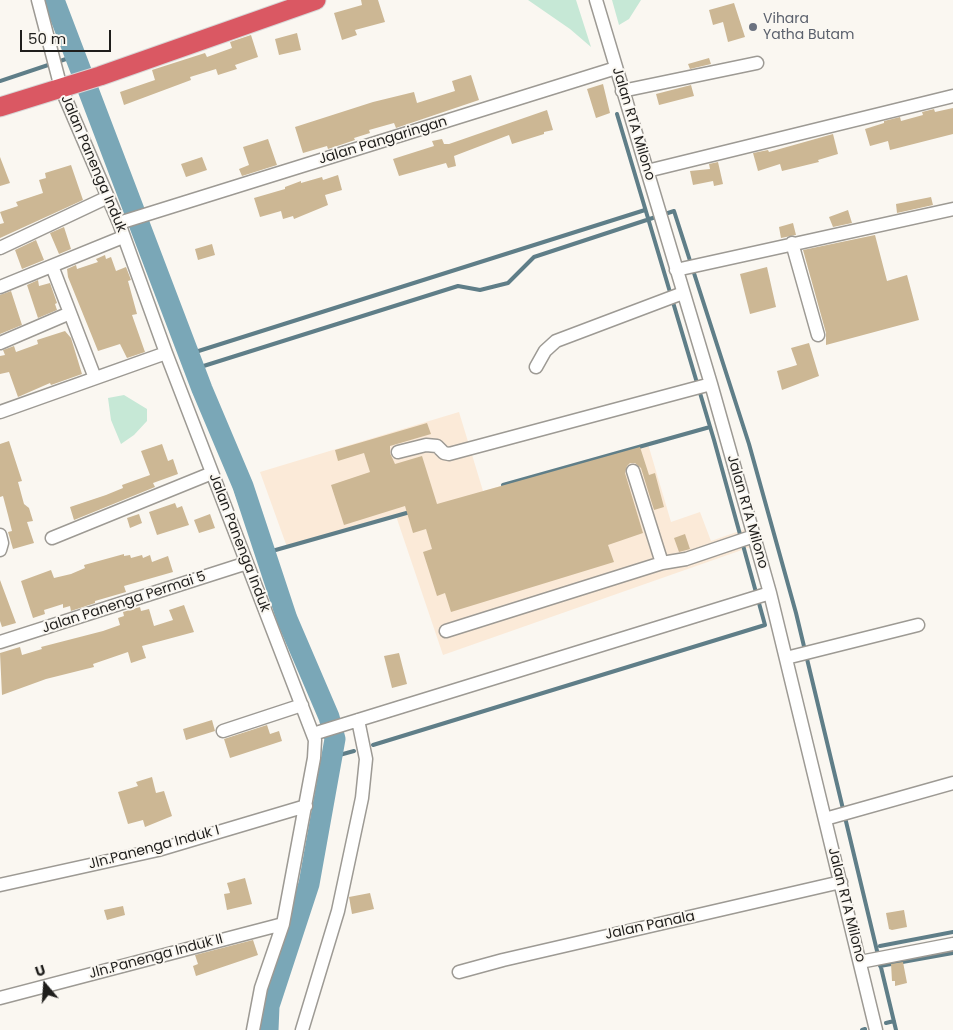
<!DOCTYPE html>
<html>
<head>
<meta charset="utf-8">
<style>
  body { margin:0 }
  #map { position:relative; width:953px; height:1030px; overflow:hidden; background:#faf7f1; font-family:Poppins,sans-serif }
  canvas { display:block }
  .north { position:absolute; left:20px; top:960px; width:50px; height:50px; -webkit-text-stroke:4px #faf7f1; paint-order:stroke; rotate:342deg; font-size:14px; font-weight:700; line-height:20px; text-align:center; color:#1f1e1c }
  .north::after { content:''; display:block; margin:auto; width:18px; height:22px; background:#1f1e1c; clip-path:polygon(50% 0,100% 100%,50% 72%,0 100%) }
  .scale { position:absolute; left:20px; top:30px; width:91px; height:22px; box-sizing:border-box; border:2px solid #1f1e1c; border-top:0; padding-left:6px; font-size:15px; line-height:18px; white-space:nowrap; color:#1f1e1c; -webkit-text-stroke:4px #faf7f1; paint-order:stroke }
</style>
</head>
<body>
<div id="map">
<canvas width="953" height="1030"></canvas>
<div class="north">U</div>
<div class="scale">50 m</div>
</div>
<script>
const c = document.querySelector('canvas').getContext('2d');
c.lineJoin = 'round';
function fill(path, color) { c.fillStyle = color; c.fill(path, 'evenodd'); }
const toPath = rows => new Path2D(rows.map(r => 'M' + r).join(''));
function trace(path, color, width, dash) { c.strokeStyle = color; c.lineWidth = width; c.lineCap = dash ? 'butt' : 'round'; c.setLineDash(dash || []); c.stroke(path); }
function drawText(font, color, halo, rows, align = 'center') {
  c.font = font + ' Poppins,sans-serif'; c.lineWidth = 4; c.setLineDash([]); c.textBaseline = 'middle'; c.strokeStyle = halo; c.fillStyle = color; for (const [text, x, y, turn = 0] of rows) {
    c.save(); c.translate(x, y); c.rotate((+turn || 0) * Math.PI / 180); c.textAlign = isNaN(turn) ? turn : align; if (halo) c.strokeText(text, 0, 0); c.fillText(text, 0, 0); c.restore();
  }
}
fill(toPath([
  [459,412,483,491,648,444,671,522,700,512,711,541,751,527,756,545,443,655,396,516,287,547,260,472]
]), '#fbead8');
fill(toPath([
  [528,0,576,0,591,47,570,29],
  [612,0,641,0,629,19,619,25],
  [124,395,147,409,147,421,134,435,121,444,111,420,108,398]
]), '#c6e8d6');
trace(toPath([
  [0,81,75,56],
  [88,108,170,322,213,424,278,611,329,717],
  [189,354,645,210],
  [194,369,458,286,480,290,508,283,534,257,674,211,749,444,796,613,896,1030],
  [503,485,710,427],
  [265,553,410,512],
  [373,745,765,625,714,440,617,114],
  [332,757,354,751],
  [880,946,953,932],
  [880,966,953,953],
  [886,1023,894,1021],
  [862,1030,865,1029]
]), '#5f7e88', 4);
trace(toPath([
  [54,0,202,389,243,486,287,619,329,717,335,739,309,884,269,1006,268,1030]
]), '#7aa7b7', 21);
fill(toPath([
  [361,0,378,0,385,22,355,30,357,35,342,40,334,13,362,5],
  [734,3,745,37,728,42,723,22,713,25,709,10],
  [297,33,301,50,279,55,275,39],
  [251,35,258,57,235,65,237,69,218,75,216,69,190,77,191,80,124,105,120,92,155,80,152,70,205,53,207,57,232,48,230,42],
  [709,58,711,64,690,69,688,64],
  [471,75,479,100,396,128,394,123,369,130,370,133,354,138,355,140,328,149,327,146,303,153,295,127,373,102,414,92,417,103,455,91,452,81],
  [603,84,610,113,596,118,587,89],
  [691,85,694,96,659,105,656,94],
  [953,108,953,134,890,150,888,141,870,146,865,129,884,123,884,121,900,117,901,121,923,115,922,112,934,109,935,112],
  [547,110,553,130,544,132,544,134,512,144,509,135,454,156,456,166,448,168,446,163,399,176,393,159,434,146,432,141,442,139,444,144,449,144],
  [833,134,838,154,818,160,819,162,782,171,780,164,758,171,753,153,768,150,769,152],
  [268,139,277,165,242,176,239,169,249,165,243,147],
  [0,157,10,183,0,186],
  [202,157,207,170,186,177,181,164],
  [718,162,723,184,714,186,713,181,693,185,690,171,710,169,709,164],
  [71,165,83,200,0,238,0,224,4,223,0,212,18,206,16,202,43,193,39,180,46,178,45,173],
  [338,175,342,190,325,195,328,205,294,219,293,216,283,219,281,211,260,217,254,198,285,189,285,187,301,181,301,183,322,177,323,180],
  [931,197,933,205,897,213,896,204],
  [848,210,852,223,833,227,829,217],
  [793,223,796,235,781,238,779,227],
  [64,227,71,249,59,254,50,233],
  [875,235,887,281,907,275,919,320,826,345,826,333,803,250],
  [36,240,44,260,22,269,15,250],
  [212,244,215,255,198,260,195,249],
  [105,255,106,259,111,257,116,271,126,267,131,280,128,281,137,314,132,315,145,352,127,358,120,344,98,351,68,277,67,269,76,265,77,269,98,262,96,259],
  [767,267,776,307,750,314,740,274],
  [38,280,39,286,50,283,57,303,55,304,57,310,38,318,27,285],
  [11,291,22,325,0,334,0,295],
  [65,331,71,338,82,374,51,385,50,383,18,397,9,372,0,374,0,356,5,355,3,350,14,346,16,352,38,344,37,340],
  [809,343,819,376,782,390,777,371,797,365,791,348],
  [427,423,431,434,390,446,390,453,395,464,422,456,437,504,640,447,649,475,655,473,664,507,654,510,641,468,635,463,630,463,627,466,625,473,643,533,608,545,614,562,451,612,445,593,437,596,423,552,432,549,426,529,413,533,405,506,344,525,331,485,370,472,364,453,338,461,335,450],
  [9,441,22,481,18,482,24,504,29,508,33,521,27,522,34,543,13,549,8,532,12,531,8,515,3,496,0,497,0,444],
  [162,444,168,461,173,459,178,474,153,483,155,487,74,520,70,507,106,495,123,488,122,485,150,475,141,451],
  [175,503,177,508,182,506,189,525,157,535,149,512],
  [139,514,142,523,130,528,127,518],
  [210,514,215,528,199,533,194,520],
  [685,534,690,549,679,552,674,538],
  [124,554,124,556,130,555,131,558,142,555,143,558,150,555,152,562,168,556,173,572,124,586,126,592,95,601,95,603,71,611,70,606,63,608,63,604,44,610,45,614,33,618,21,581,51,570,54,578,71,574,85,568,84,565],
  [0,580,16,623,2,627,0,621],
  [184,605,194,632,142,646,146,658,131,663,128,652,93,664,94,667,46,679,2,695,0,653,20,647,22,655,42,649,41,647,103,631,120,625,118,618,124,616,123,612,140,607,141,611,149,609,154,626,173,620,169,610],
  [399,653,407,684,392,688,384,656],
  [212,720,215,731,186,740,183,729],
  [267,725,270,734,279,731,282,741,230,758,224,739],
  [152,777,156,793,164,791,172,816,145,827,143,820,128,824,118,792,138,786,136,782],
  [245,878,252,904,227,910,224,894,230,893,227,883],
  [370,893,374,909,352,914,349,897],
  [123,906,125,915,107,920,104,910],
  [904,910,907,927,892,930,889,929,886,913],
  [253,940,258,955,196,976,193,966,198,964,195,955],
  [903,962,907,983,895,986,895,981,892,981,891,964]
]), '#ccb794');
const minor = toPath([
  [38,0,61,88,119,223,166,353,315,740,314,758,283,924,261,988,253,1030],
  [596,0,711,384,770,593,876,1030],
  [622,91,757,63],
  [647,171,953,96],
  [119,223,616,68],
  [792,243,818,335],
  [0,248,108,197],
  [52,266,95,378],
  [676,270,953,209],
  [0,287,123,237],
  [0,343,70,313],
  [536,367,545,351,556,341,683,293],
  [0,412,166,353],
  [398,452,426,445,437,446,444,453,449,454,711,384],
  [633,471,662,563,686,559,754,536],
  [0,535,2,543,0,550],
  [52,538,212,473],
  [446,631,662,563],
  [0,642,247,563],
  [786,658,918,625],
  [223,731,302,705],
  [313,734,770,593],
  [825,819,953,783],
  [0,885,158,850,306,806],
  [860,962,953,944],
  [459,972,503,960,841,882],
  [0,998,283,924],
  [302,1030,338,911,362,798,366,759,358,720]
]);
const highway = toPath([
  [0,107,100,76,316,0]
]);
trace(minor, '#9d9a94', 15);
trace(highway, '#d7d6d6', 21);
trace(minor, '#fff', 12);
trace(highway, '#da5863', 19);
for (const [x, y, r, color] of [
  [753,27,5,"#6b7280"]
]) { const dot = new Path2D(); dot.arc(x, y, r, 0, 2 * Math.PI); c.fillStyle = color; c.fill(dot); trace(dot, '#faf7f1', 2); }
drawText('14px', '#5b616d', '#faf7f1', [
  ["Vihara",763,19],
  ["Yatha Butam",763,35]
], 'left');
drawText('14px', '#1f1e1c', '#faf7f1', [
  ["Jalan RTA Milono",633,124,73],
  ["Jalan Pangaringan",383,141,-17],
  ["Jalan Panenga Induk",93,164,67],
  ["Jalan RTA Milono",747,512,74],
  ["Jalan Panenga Induk",239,543,69],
  ["Jalan Panenga Permai 5",124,603,-18],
  ["Jln.Panenga Induk I",154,848,-15],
  ["Jalan RTA Milono",846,905,76],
  ["Jalan Panala",650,926,-12],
  ["Jln.Panenga Induk II",156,957,-15]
]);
</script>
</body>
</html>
